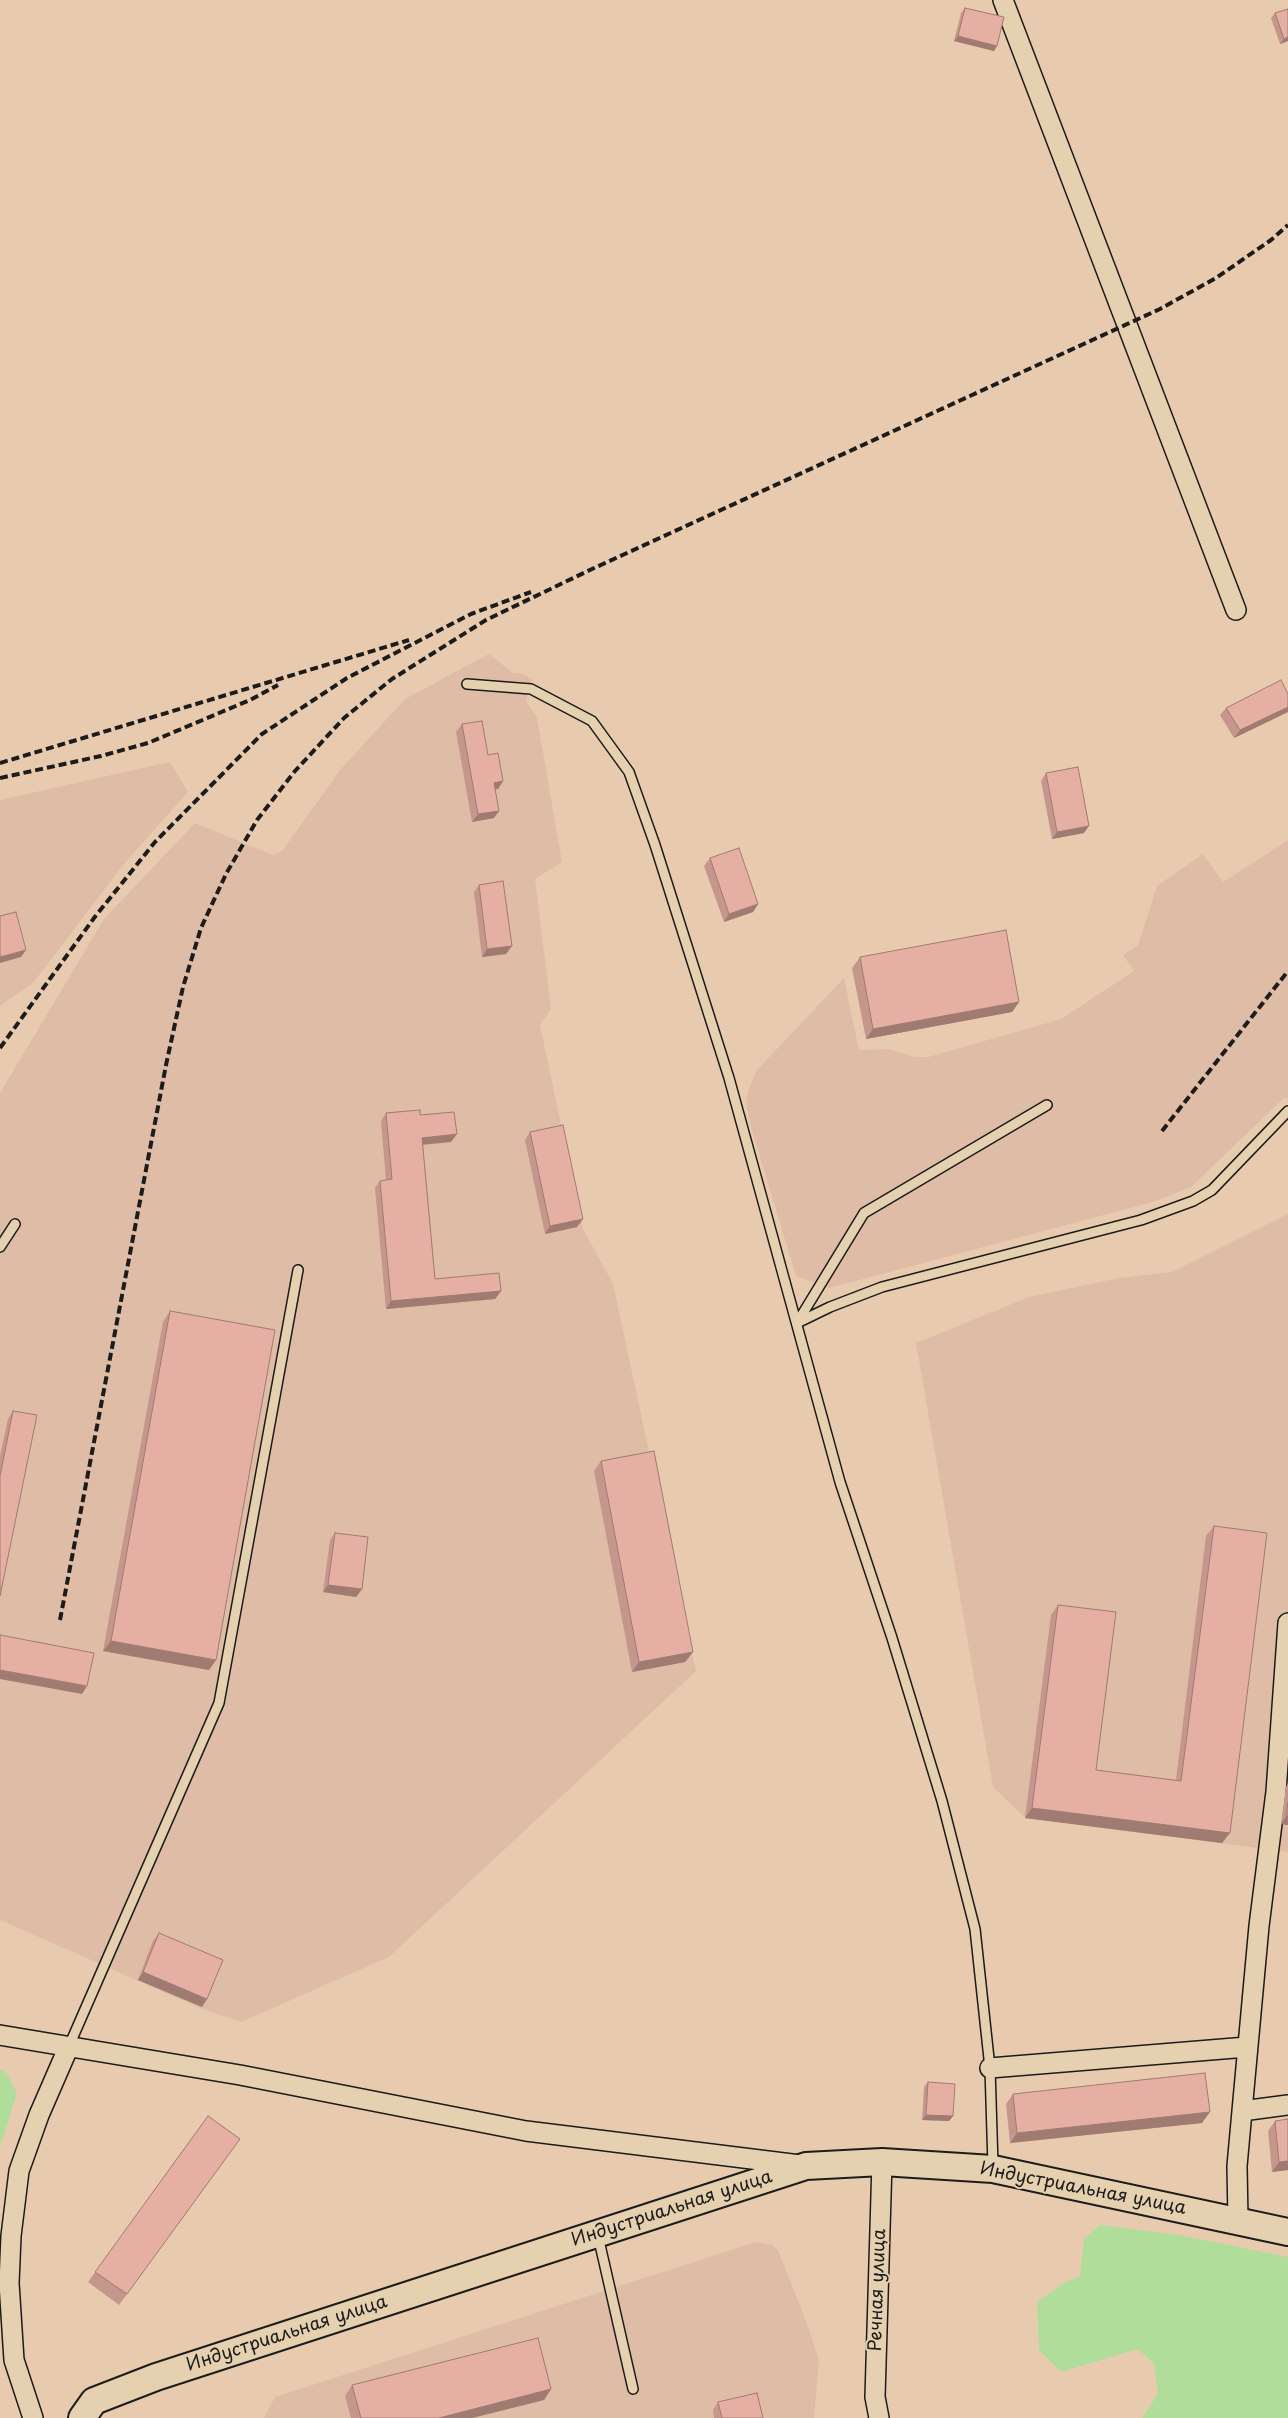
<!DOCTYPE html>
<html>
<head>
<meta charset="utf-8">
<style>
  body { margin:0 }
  canvas { display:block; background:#e8cbae }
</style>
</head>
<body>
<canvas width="1288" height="2418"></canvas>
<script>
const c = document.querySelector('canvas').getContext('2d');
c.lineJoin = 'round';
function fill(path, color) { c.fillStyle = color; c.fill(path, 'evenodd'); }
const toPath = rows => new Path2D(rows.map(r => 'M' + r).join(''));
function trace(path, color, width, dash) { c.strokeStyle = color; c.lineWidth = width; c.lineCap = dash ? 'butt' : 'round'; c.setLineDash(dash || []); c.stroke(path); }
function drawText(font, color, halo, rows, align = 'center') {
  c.font = font + ' "Playpen Sans",sans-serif'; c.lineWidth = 4; c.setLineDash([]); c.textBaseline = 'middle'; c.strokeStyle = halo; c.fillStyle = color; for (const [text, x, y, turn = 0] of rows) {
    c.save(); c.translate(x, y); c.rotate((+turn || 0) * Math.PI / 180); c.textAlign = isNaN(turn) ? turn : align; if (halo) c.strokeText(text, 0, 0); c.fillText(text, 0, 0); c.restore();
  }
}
fill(toPath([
  [489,654,513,673,523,674,532,679,526,701,537,718,562,862,535,879,551,1009,540,1025,583,1229,613,1284,696,1671,389,1957,241,2022,202,2009,0,1920,0,1093,104,919,195,823,273,855,282,851,340,770,405,699],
  [170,762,188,792,124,864,33,983,0,1006,0,800],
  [1288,840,1288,1099,1285,1097,1191,1187,1153,1202,829,1288,796,1276,750,1124,746,1102,749,1088,757,1070,844,978,859,1050,889,1049,914,1057,928,1057,1061,1019,1134,971,1123,955,1138,945,1157,886,1203,854,1223,882],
  [1288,1214,1288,1852,1025,1818,993,1787,916,1343,1029,1297,1119,1278,1172,1272],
  [756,2242,772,2245,778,2250,808,2326,819,2360,814,2418,264,2418,275,2397]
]), '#dfbca5');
fill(toPath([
  [0,2070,6,2072,17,2093,0,2147],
  [1100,2225,1179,2235,1288,2257,1288,2418,1142,2418,1158,2394,1154,2364,1138,2349,1061,2372,1039,2350,1037,2302,1062,2284,1080,2276,1084,2239]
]), '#b1dd9b');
const service = toPath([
  [467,684,531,689,592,721,629,772,655,845,729,1078,840,1482,892,1638,942,1801,975,1929,990,2068,993,2166],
  [0,1247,15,1224],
  [797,1323,830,1307,882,1287,1141,1220,1193,1201,1212,1190,1288,1111],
  [797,1323,864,1213,1047,1105],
  [69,2046,219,1703,298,1270],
  [598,2236,633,2389]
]);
const minor = toPath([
  [1003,0,1236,610],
  [0,2035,240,2075,526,2131,800,2165],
  [990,2068,1247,2047],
  [1242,2111,1288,2105],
  [1238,2220,1237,2166,1242,2111,1259,1926,1276,1792,1288,1623],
  [33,2418,14,2360,9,2283,11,2236,19,2171,39,2115,69,2046],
  [879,2418,875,2397,882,2162]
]);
const secondary = toPath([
  [82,2418,94,2401,156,2377,806,2166,882,2162,993,2169,1288,2232]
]);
trace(service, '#1c1c1c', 12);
trace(minor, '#1c1c1c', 22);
trace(secondary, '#1c1c1c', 30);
trace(service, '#e5d0af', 9);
trace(minor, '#e5d0af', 19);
trace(secondary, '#e5d0af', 26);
trace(toPath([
  [0,763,409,640],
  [0,778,101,756,148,743,250,700,278,685],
  [0,1048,94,918,155,842,262,734,347,678,471,614,531,592],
  [1162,1131,1288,971],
  [60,1620,166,1065,183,987,201,928,226,874,257,820,295,771,344,718,392,679,486,620,592,569,1160,309,1216,278,1271,240,1288,225]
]), '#1c1c1c', 4, [8, 4]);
fill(toPath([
  [965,8,997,46,994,51,954,41,961,13],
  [1288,9,1288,41,1280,44,1271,18,1275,13],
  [1288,707,1288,712,1234,738,1220,715,1226,708],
  [462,724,488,755,503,781,498,789,495,789,494,818,472,822,456,732],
  [1046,773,1084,833,1052,839,1041,781],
  [710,858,758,904,753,912,724,922,704,866],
  [479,885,506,954,482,957,474,892],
  [860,957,1019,1002,1012,1012,866,1039,852,968],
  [386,1113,420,1115,451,1142,423,1145,435,1279,501,1291,495,1299,386,1309,375,1188,380,1181,386,1180,381,1121],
  [530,1132,583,1219,577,1227,545,1234,525,1140],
  [170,1311,216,1660,209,1670,103,1651,163,1322],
  [13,1411,0,1596,0,1456,8,1419],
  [601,1461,693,1652,685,1662,632,1672,594,1471],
  [1214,1526,1222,1843,1025,1818,1051,1615,1058,1605,1096,1770,1176,1780,1206,1536],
  [335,1533,362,1589,356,1597,323,1592,330,1540],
  [1288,1783,1288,1825,1281,1824,1286,1787],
  [159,1933,202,2007,138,1980,153,1941],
  [928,2082,953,2116,949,2121,922,2120,924,2087],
  [1013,2094,1202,2123,1010,2143,1006,2104],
  [208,2116,240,2139,119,2305,88,2282],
  [1275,2121,1288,2170,1272,2172,1268,2131],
  [352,2385,551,2389,544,2400,472,2418,351,2418,345,2396],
  [718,2402,763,2418,714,2418,713,2410]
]), '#c5978c');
fill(toPath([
  [958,36,997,46,994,51,954,41],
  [1288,37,1288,41,1280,44,1284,39],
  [1288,707,1288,712,1234,738,1240,730],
  [503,781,498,789,489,790,494,783],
  [499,811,494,818,472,822,478,814],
  [1089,826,1084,833,1052,839,1057,832],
  [758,904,753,912,724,922,729,914],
  [512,946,506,954,482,957,487,949],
  [26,950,21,957,0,963,0,957],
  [1019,1002,1012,1012,866,1039,873,1029],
  [457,1134,451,1142,417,1145,422,1138],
  [583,1219,577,1227,545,1234,550,1226],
  [501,1291,495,1299,386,1309,391,1301],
  [328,1585,362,1589,356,1597,323,1592],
  [111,1641,216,1660,209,1670,103,1651],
  [693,1652,685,1662,632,1672,639,1662],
  [0,1670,87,1686,82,1694,0,1679],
  [1032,1808,1230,1833,1222,1843,1025,1818],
  [1286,1816,1288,1816,1288,1825,1281,1824],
  [143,1972,207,1999,202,2007,138,1980],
  [1210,2112,1202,2123,1010,2143,1017,2133],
  [926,2115,953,2116,949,2121,922,2120],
  [1288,2161,1288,2170,1272,2172,1279,2162],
  [551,2389,544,2400,472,2418,439,2418]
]), '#a07b72');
const building = toPath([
  [965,8,1004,17,997,46,958,36,965,8],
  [1288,9,1288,37,1284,39,1275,13,1288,9],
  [1281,680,1288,694,1288,707,1240,730,1226,708,1281,680],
  [482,721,488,755,498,753,503,781,494,783,499,811,478,814,462,724,482,721],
  [1078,767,1089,826,1057,832,1046,773,1078,767],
  [739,848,758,904,729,914,710,858,739,848],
  [503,881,512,946,487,949,479,885,503,881],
  [16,912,26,950,0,957,0,916,16,912],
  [1006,930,1019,1002,873,1029,860,957,1006,930],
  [420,1110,420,1115,454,1112,457,1134,422,1138,435,1279,499,1273,501,1291,391,1301,380,1181,392,1179,386,1113,420,1110],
  [563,1125,583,1219,550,1226,530,1132,563,1125],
  [170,1311,275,1330,216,1660,111,1641,170,1311],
  [13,1411,37,1415,0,1596,0,1476,13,1411],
  [654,1451,693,1652,639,1662,601,1461,654,1451],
  [1214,1526,1267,1533,1230,1833,1032,1808,1058,1605,1116,1612,1096,1770,1181,1781,1214,1526],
  [335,1533,368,1537,362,1589,328,1585,335,1533],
  [0,1635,94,1653,87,1686,0,1670,0,1635],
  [1288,1802,1288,1816,1286,1816,1288,1802],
  [159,1933,223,1960,207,1999,143,1972,159,1933],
  [1205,2073,1210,2112,1017,2133,1013,2094,1205,2073],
  [928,2082,955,2084,953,2116,926,2115,928,2082],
  [208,2116,240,2139,127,2294,95,2272,208,2116],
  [1288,2119,1288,2161,1279,2162,1275,2121,1288,2119],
  [538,2338,551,2389,439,2418,361,2418,352,2385,538,2338],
  [757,2393,763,2418,722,2418,718,2402,757,2393]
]);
fill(building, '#e5b0a3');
trace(building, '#a07b72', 1);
drawText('18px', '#1c1c1c', '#e5d0af', [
  ["Индустриальная улица",1083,2189,11],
  ["Индустриальная улица",672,2209,-18],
  ["Речная улица",878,2290,-88],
  ["Индустриальная улица",287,2334,-18]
]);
</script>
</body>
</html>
